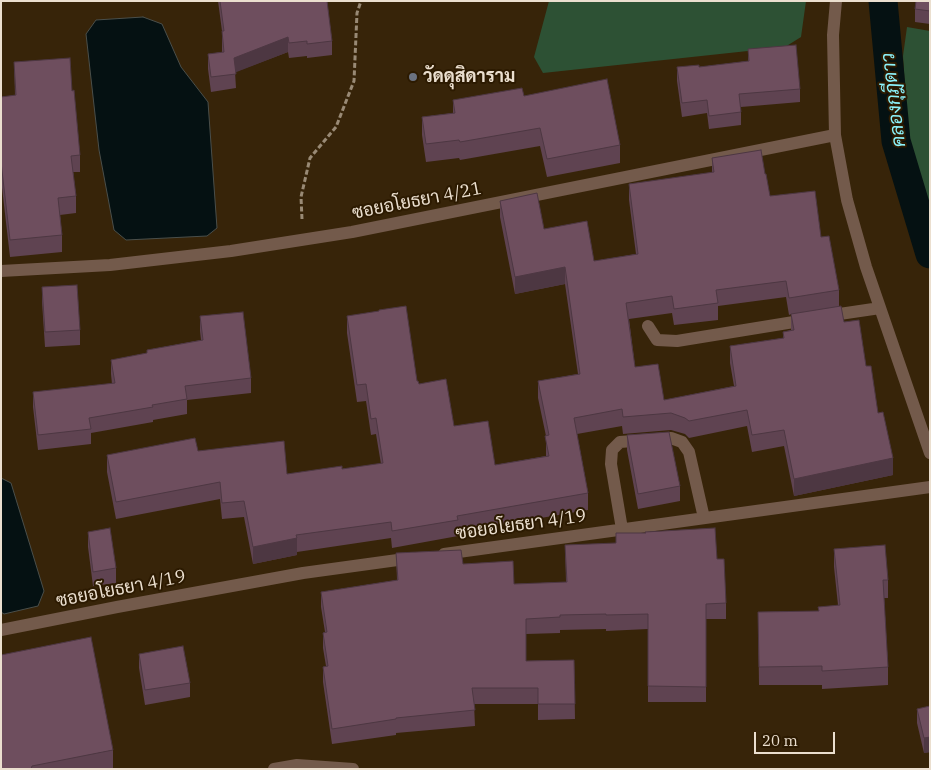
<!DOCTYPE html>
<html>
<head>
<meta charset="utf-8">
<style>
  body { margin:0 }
  #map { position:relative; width:931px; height:770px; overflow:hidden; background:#372409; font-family:"IBM Plex Serif",serif }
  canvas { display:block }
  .frame { position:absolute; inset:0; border:2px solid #ebdfcf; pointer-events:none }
  .scale { position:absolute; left:754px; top:732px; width:81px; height:22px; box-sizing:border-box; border:2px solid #ebdfcf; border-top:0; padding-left:6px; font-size:15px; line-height:18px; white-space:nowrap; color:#ebdfcf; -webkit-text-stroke:4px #2c1a01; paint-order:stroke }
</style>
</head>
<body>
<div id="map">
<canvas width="931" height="770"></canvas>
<div class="frame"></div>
<div class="scale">20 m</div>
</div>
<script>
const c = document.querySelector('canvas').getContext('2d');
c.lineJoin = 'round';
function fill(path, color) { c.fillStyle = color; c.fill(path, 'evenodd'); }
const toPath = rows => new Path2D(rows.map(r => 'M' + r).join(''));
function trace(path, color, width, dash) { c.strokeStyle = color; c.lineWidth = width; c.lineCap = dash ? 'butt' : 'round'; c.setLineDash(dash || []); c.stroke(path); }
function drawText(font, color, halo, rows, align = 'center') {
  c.font = font + ' "IBM Plex Serif",Sarabun,serif'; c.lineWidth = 4; c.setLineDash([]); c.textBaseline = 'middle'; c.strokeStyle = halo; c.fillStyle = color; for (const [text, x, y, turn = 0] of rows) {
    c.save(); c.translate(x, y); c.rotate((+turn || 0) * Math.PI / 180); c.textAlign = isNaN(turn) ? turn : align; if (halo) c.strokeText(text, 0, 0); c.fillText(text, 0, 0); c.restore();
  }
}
fill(toPath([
  [549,1,806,1,801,37,785,47,543,73,534,57],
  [907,27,930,31,930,208,908,137,903,56]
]), '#2d5134');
const water = toPath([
  [143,17,162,24,181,67,208,102,217,228,207,236,126,240,114,230,99,150,86,34,96,20,143,17],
  [1,478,11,483,44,591,38,606,4,614,1,612,1,478]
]);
fill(water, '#051112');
trace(water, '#4a4f4b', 1);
trace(toPath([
  [883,1,896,141,930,254]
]), '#051112', 29);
trace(toPath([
  [302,219,301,197,310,158,336,127,354,81,357,13,361,1]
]), '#998a75', 3, [5, 2.5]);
trace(toPath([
  [836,1,833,35,835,135,847,200,866,267,930,453],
  [1,271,110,265,231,251,352,232,835,135],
  [826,316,880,308],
  [648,326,657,340,677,341,806,320],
  [622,529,611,464,612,450,620,442,671,438,682,442,689,452,704,518],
  [444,554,930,487],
  [1,630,117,607,303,573,412,558],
  [274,769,297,765,353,769]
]), '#735a4b', 12);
fill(toPath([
  [218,1,327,1,332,41,332,55,307,58,307,56,289,58,288,52,235,72,236,88,211,92,208,69,208,54,222,52,222,31],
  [930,1,930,24,915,22,915,9],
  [748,49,800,89,800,102,741,107,741,125,709,129,707,113,682,117,677,81,677,67,699,67,748,61],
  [14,62,72,91,80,155,80,172,73,172,76,196,76,213,60,215,62,235,62,252,10,257,1,179,1,97,15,96],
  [524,96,620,145,620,163,547,177,540,146,460,160,459,158,426,162,422,135,422,117,453,113,453,100],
  [712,158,765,174,770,196,821,237,839,290,839,306,844,322,866,366,878,413,893,475,794,496,784,446,752,452,747,426,689,438,685,434,671,430,623,434,622,426,577,434,588,493,588,510,458,532,458,536,392,548,391,538,297,552,297,555,253,564,244,517,222,519,220,499,116,519,107,472,107,455,198,451,287,474,342,469,381,464,376,434,371,435,366,401,357,402,347,333,347,316,417,381,419,384,454,426,495,465,546,456,546,436,538,398,538,381,578,374,565,284,515,294,500,217,500,201,594,261,636,254,629,200,629,184,712,173],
  [786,297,789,315,791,314,791,330,783,332,783,338,730,346,730,363,734,386,664,400,635,367,629,319,672,313,674,325,718,320,718,306],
  [42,287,80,330,80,345,45,347,42,302],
  [200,316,251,378,251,393,187,400,187,414,153,420,153,422,91,433,91,444,38,450,33,407,33,392,112,384,111,374,111,360,147,353,147,350,201,340,200,331],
  [627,435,680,486,680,501,638,509,627,450],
  [88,532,116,568,116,583,93,586,88,547],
  [565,545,717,559,726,603,726,619,706,619,706,702,648,702,648,629,606,631,606,629,560,630,560,633,526,634,526,661,574,660,575,719,538,720,538,704,474,704,475,726,396,733,396,735,332,744,323,682,323,667,326,666,323,648,323,633,325,632,321,607,321,592,397,580,396,553,463,564,514,584,566,582],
  [834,549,888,580,888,598,884,598,888,667,888,685,822,689,822,685,759,685,758,612,818,611,838,605,834,567],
  [139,654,190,683,190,697,145,705,139,668],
  [930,706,930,752,924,753,917,723,917,709],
  [113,750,113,769,1,769]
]), '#5f4351');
fill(toPath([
  [288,37,288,52,234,73,234,58],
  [565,267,565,284,515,294,515,277],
  [893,458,893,475,794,496,794,479],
  [297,538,297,555,253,564,253,547],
  [930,737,930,752,924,753,924,738]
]), '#4d3742');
const building = toPath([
  [220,1,327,1,332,41,307,44,307,41,289,43,288,37,234,58,236,74,211,77,208,54,224,52,222,31,224,31,220,1],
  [916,1,930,1,930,11,915,9,916,1],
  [796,45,800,89,739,94,741,112,709,116,707,100,682,103,677,67,699,65,699,67,749,61,748,49,796,45],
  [70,58,72,91,74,90,80,155,71,156,76,196,58,198,62,235,10,240,1,162,1,97,16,95,14,62,70,58],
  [607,79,620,145,547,159,540,128,460,142,459,140,426,144,422,117,455,113,453,100,522,88,524,96,607,79],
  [761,150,765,174,766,174,770,196,815,191,821,237,829,236,839,290,789,298,786,281,716,290,718,303,674,309,672,296,626,303,635,367,658,364,664,400,736,386,730,346,784,338,783,332,794,330,791,314,841,306,844,322,859,320,866,366,871,366,878,413,883,412,893,458,794,479,784,430,752,435,747,410,689,421,685,418,671,413,623,417,622,409,574,418,588,493,457,516,458,520,392,531,391,522,296,535,297,538,253,547,244,501,222,503,220,482,116,502,107,455,195,438,198,451,284,441,287,474,342,466,342,469,383,463,376,418,371,419,366,384,357,385,347,316,379,311,379,310,406,306,417,381,418,381,419,384,446,379,454,426,488,421,495,465,549,456,545,436,549,435,538,381,580,374,565,267,515,277,500,201,537,193,544,229,587,221,594,261,638,254,629,184,714,172,712,158,761,150],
  [77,285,80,330,45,332,42,287,77,285],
  [243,312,251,378,185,386,187,399,152,405,153,407,89,418,91,429,38,435,33,392,115,383,111,360,147,353,147,350,203,340,200,316,243,312],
  [669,432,680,486,638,494,627,435,669,432],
  [110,528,116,568,93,572,88,532,110,528],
  [715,528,717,559,724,559,726,603,706,604,706,687,648,686,648,614,606,615,606,614,560,615,560,617,526,619,526,661,574,660,575,704,538,704,538,688,472,688,475,710,396,718,396,719,332,729,323,667,328,666,323,633,327,632,321,592,398,580,396,553,461,550,463,564,513,561,514,584,567,582,565,545,616,543,616,533,646,533,645,532,715,528],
  [885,545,888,580,883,580,888,667,822,671,822,666,759,667,758,612,819,611,818,607,840,605,834,549,885,545],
  [91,637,113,750,32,766,31,769,1,769,1,655,91,637],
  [183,646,190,683,145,690,139,654,183,646],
  [930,706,930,737,924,738,917,709,930,706]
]);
fill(building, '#6e4e5e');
trace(building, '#4d3742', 1);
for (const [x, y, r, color] of [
  [413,77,5,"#6b7280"]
]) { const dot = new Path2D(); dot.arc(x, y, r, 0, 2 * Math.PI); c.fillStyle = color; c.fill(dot); trace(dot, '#2c1a01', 2); }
drawText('bold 18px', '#ebdfcf', '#2c1a01', [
  ["วัดดุสิดาราม",423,77]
], 'left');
drawText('18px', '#ebdfcf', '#2c1a01', [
  ["ซอยอโยธยา 4/21",417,201,-11],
  ["ซอยอโยธยา 4/19",521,525,-8],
  ["ซอยอโยธยา 4/19",121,589,-11]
]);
drawText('italic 19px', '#8cf3fb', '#2c1a01', [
  ["คลองกุฎีดาว",894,100,-97]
]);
</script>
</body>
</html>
